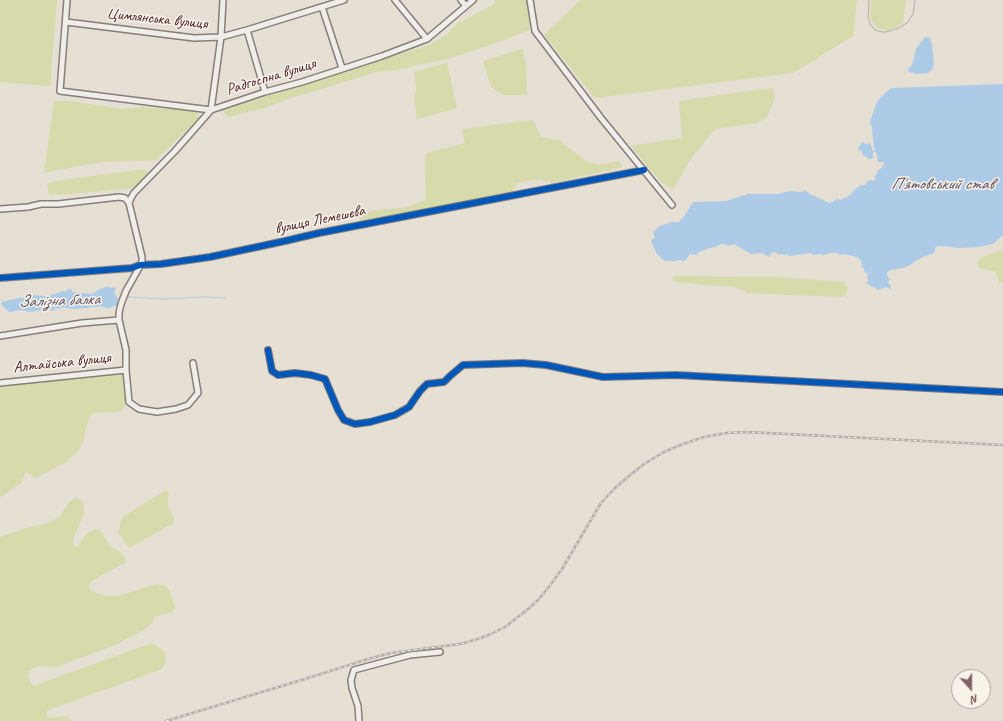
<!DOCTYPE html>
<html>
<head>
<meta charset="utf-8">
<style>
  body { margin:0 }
  #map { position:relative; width:1003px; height:721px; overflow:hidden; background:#e5dfd4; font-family:Caveat,sans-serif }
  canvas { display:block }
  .north { position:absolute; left:951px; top:669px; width:40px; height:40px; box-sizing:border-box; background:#f7f3e8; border:1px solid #b29e9c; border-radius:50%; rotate:159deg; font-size:11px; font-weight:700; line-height:16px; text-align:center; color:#4a1f2b }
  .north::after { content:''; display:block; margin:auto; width:14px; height:18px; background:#806266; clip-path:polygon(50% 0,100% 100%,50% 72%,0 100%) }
</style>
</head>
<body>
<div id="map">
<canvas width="1003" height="721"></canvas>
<div class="north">N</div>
</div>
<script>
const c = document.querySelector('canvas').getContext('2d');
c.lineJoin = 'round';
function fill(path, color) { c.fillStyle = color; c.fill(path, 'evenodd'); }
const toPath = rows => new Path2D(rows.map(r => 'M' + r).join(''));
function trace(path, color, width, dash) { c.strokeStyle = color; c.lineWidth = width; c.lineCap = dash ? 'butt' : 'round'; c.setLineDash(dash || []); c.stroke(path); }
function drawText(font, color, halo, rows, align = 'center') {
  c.font = font + ' Caveat,sans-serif'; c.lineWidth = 3; c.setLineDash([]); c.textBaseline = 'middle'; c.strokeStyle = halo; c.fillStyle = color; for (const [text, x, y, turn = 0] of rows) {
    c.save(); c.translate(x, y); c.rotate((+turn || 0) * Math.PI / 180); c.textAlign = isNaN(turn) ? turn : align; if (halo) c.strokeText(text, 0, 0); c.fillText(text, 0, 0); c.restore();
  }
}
fill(toPath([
  [0,0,57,0,50,86,0,82],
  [495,0,528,0,531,18,530,30,493,44,448,59,422,64,396,70,377,72,291,98,264,108,228,117,222,110,429,45,445,36,458,23,495,4],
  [581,0,857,0,853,36,793,73,595,98,544,35],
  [871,0,906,0,903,23,894,28,889,30,883,30,875,26,870,18],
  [523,49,526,67,527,95,503,95,491,87,483,61],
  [447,63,457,108,417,119,414,99,416,89,414,72],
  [773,88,775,98,767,117,757,123,715,129,690,160,673,190,659,180,631,146,682,138,681,126,679,101,733,93],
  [54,101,70,101,120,109,144,107,198,111,199,118,156,160,103,162,83,165,44,173],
  [533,120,541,137,560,141,586,161,599,165,619,161,623,167,552,183,539,179,517,183,512,192,360,222,359,215,372,211,407,207,426,200,425,164,426,153,465,143,462,129],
  [137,170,146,170,147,174,135,188,59,195,49,194,47,184,56,181],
  [1003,250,1003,283,999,283,996,272,979,268,977,263,982,257],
  [672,276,778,277,843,282,848,288,846,294,841,297,747,293,743,290,733,287,675,282],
  [123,372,126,405,122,410,117,412,94,413,90,416,86,428,83,442,78,451,66,462,36,478,26,472,21,483,1,497,0,496,0,384],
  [166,490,169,493,168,499,168,506,171,513,174,519,174,523,129,548,118,533,121,520,124,516],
  [76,498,80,499,84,504,84,514,75,534,73,542,75,547,78,547,83,538,88,533,96,529,101,531,110,546,120,552,125,557,126,562,90,582,89,586,91,590,96,593,106,596,118,596,157,584,165,585,169,590,175,605,175,609,170,613,160,615,154,618,152,623,144,630,115,645,56,667,40,666,34,668,29,671,28,675,29,679,32,685,36,685,152,643,161,649,165,653,166,662,163,668,157,671,48,710,46,713,47,717,50,718,63,716,68,717,71,721,0,721,0,537,22,529,45,524,54,520,60,516,70,501]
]), '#d7daab');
fill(toPath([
  [927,37,929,37,932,44,934,65,932,70,928,73,917,74,909,72,908,69,912,65,916,49,924,38],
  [1003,84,1003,235,993,244,979,247,959,248,943,246,937,246,935,248,934,253,928,255,917,260,910,265,903,268,891,270,887,272,887,275,890,280,888,282,889,284,891,286,890,288,892,290,886,287,878,290,866,283,868,282,868,279,867,278,868,274,864,271,864,268,862,267,861,261,857,257,843,254,840,255,837,253,830,253,824,255,818,254,813,255,811,253,789,256,787,254,784,255,781,254,779,255,775,252,771,253,769,257,762,253,751,254,734,244,728,246,725,244,721,244,715,247,710,248,699,252,696,255,690,254,685,261,677,260,676,261,666,261,663,260,657,254,651,241,655,237,653,232,660,226,672,222,679,222,685,215,691,205,694,202,726,201,748,194,778,194,790,191,801,192,805,190,810,194,821,199,829,203,833,202,835,200,837,199,840,200,847,197,851,194,855,189,861,185,865,185,867,182,870,180,872,181,875,180,876,178,874,177,877,174,878,170,880,169,884,165,884,163,883,162,878,162,876,152,873,152,873,159,869,159,863,155,861,150,859,151,858,147,863,142,865,144,870,143,873,151,875,151,873,139,872,128,870,122,876,104,881,97,891,88],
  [106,287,116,288,114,293,118,298,117,305,109,308,106,308,103,306,75,309,61,307,58,309,56,308,53,311,48,309,30,312,21,310,9,312,1,304,2,302,19,298,29,298,34,295,43,296,48,296,63,291,66,292,67,290,69,289,71,289,72,292,92,294,100,289]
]), '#adcbe7');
trace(toPath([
  [128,297,162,299,205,297,226,298]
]), '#adcbe7', 1);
const minor = toPath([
  [67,0,60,91,211,110,265,92,302,82,382,56,427,39,473,0],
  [395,0,427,39],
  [461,0,466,6],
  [530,0,535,31,601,118,672,205],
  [322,7,342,68],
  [66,22,194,38,221,37,247,30,344,0],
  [247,30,265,92],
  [0,209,28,207,41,204,58,204,119,197,125,198,129,203],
  [0,278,132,268,140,265,161,264,210,257,285,241,319,233,644,170],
  [0,336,82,323,119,320],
  [268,350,272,371,278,375,295,373,311,375,325,379,338,410,344,420,355,424,370,422,395,415,409,407,420,391,427,384,444,382,450,376,463,365,522,363,546,365,603,377,676,375,1003,392],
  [193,363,198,393,188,405,176,409,157,412,139,409,129,402,126,370,126,350,119,320,119,313,121,304,126,291,139,268,142,261,142,257,129,203,131,198,134,193,175,151,211,110,221,37,223,0],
  [0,383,126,370],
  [359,721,358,706,352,688,351,680,354,670,410,655,440,652]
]);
trace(minor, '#887d7a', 8);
trace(minor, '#f0eee9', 5);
trace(toPath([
  [869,0,868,17,870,24,875,30,882,32,886,32,899,28,908,22,913,14,915,0]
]), '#b4adaa', 1);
const rail = toPath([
  [166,721,305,679,368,659,391,653,460,644,478,639,491,634,505,627,527,610,538,600,548,588,562,569,601,503,615,488,629,476,644,464,664,452,683,444,704,437,726,433,747,432,1003,445]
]);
trace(rail, '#b4adaa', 2.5);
trace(rail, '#f7f3e8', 1, [3]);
trace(toPath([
  [0,278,132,268,140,265,161,264,210,257,285,241,319,233,644,170],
  [268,350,272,371,278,375,295,373,311,375,325,379,338,410,344,420,355,424,370,422,395,415,409,407,420,391,427,384,444,382,450,376,463,365,522,363,546,365,603,377,676,375,1003,392]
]), '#0057b8', 6);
drawText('16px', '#4a1f2b', '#f7f3e8', [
  ["Цимлянська вулиця",157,19,6],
  ["Радгоспна вулиця",271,77,-17],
  ["вулиця Лемешєва",320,220,-12],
  ["Алтайська вулиця",62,363,-6]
]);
drawText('italic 17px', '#605066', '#f7f3e8', [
  ["П'ятовський став",942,185],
  ["Залізна балка",59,301,-2]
]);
</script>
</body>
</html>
